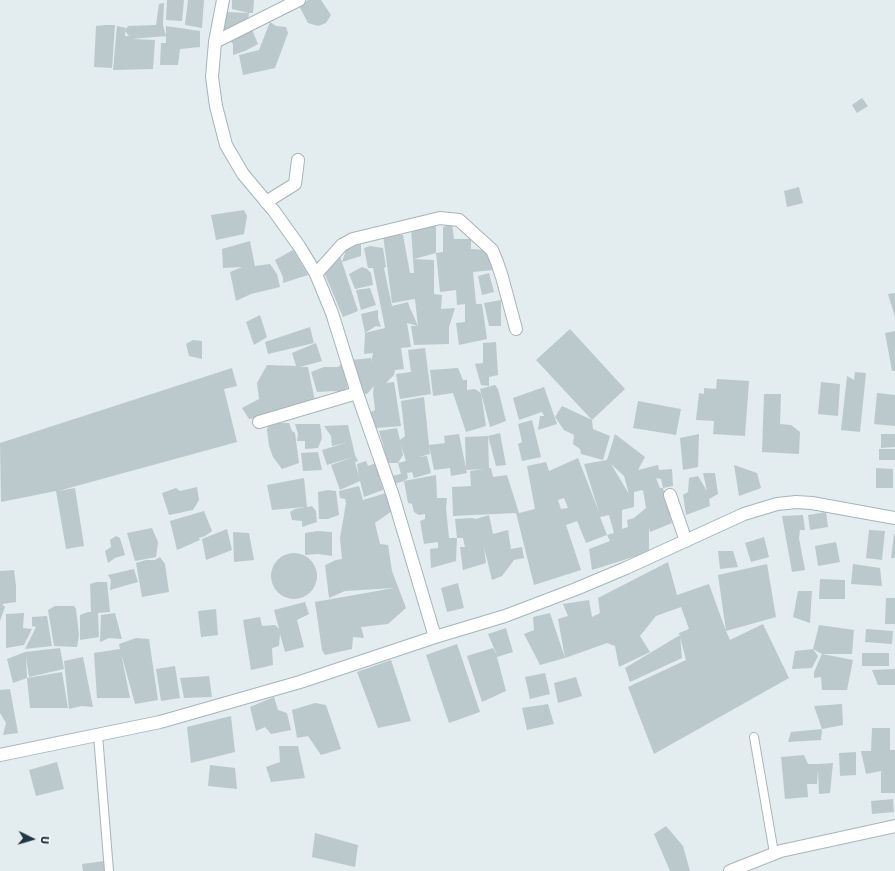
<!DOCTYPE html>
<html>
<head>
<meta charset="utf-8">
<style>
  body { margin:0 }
  #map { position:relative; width:895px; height:871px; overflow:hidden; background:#e3ecee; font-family:Rubik,sans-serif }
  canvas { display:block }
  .north { position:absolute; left:12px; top:819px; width:40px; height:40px; -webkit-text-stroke:3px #f4f9fa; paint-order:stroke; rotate:95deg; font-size:11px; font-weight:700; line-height:16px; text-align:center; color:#213640 }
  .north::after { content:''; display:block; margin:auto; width:14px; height:18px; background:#213640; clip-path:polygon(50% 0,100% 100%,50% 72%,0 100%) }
</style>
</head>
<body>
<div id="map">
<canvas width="895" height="871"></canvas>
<div class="north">U</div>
</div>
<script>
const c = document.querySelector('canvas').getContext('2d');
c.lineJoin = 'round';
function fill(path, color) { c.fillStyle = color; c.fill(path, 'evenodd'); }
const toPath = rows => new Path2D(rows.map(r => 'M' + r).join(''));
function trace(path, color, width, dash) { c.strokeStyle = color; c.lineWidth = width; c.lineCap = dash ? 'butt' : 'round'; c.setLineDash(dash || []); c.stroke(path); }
fill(toPath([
  [167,0,184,0,182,21,166,20],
  [188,0,204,0,202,28,185,25],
  [232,0,254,0,253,13,249,13,248,20,224,31,226,12,249,13,232,9],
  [308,0,321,0,331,15,326,23,318,26,308,23,299,6],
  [164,3,163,25,166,36,132,39,155,40,153,69,113,70,117,26,126,28,125,34,125,36,129,36,125,31,128,26,156,25,159,4],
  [270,22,276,26,286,27,288,33,275,68,243,75,239,55,259,50],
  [105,25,115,25,112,68,94,67,96,26],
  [166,26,200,31,200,47,180,49,178,65,160,65,161,43,166,43],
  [251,27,258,44,245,51,233,55,233,44,227,38],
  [862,98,868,106,857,113,852,105],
  [799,187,803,203,787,207,784,191],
  [244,210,247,216,244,234,216,240,211,215],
  [452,224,454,239,471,239,471,249,490,250,493,270,473,272,476,304,482,304,487,339,459,345,456,323,465,322,465,304,457,305,456,290,440,292,436,253,443,252,443,227],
  [436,225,436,253,414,259,434,260,434,294,442,295,441,309,455,308,449,327,449,344,414,345,411,326,418,326,415,299,392,303,383,235,403,235,410,273,414,273,411,228],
  [250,241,255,266,270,264,277,274,280,287,251,294,236,301,230,272,242,267,223,268,222,249],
  [361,243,361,256,342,262,358,311,343,317,323,270,340,257,342,262,346,250],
  [370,246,383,248,386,267,384,268,392,306,408,302,410,308,418,326,407,323,411,347,401,348,404,369,395,370,394,375,386,383,394,382,401,426,376,428,369,413,375,410,373,393,374,386,367,394,361,394,351,360,371,358,371,362,373,353,364,354,365,333,361,314,378,310,378,318,381,327,376,326,365,333,385,328,373,268,368,268,364,248],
  [293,250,308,275,283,283,283,277,275,260],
  [362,267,367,269,371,273,373,285,355,289,349,274],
  [489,273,494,292,482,295,478,276],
  [370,288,376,305,361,310,356,290],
  [895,293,895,317,888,294],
  [501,300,501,326,489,326,484,303],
  [260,315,267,337,254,345,246,322],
  [310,327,314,343,268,354,265,342],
  [570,329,625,389,592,420,536,360],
  [895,331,895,371,892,371,885,333],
  [193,340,202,341,202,359,189,356,186,344],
  [496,342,498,375,489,377,489,386,481,385,475,364,483,363,483,343],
  [316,343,322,361,300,367,308,367,315,401,271,416,249,419,242,408,259,399,257,383,267,365,296,366,292,353],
  [425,348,431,394,400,399,396,374,411,372,408,350],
  [344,361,348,393,333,391,317,392,311,372,324,367,338,367],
  [232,368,237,386,224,389,237,442,58,491,75,488,84,546,66,549,56,491,1,502,0,443],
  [458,368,463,380,467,380,467,390,475,389,481,393,486,426,466,432,453,393,433,396,430,370],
  [855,372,866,373,860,432,841,430,847,376,854,380],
  [717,379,749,381,745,436,713,434,714,421,696,420,699,393,704,394,704,388,716,389],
  [821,382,840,384,838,416,818,414],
  [495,385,498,389,506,421,490,427,480,389],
  [544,387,557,424,538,430,540,416,544,416,542,412,519,420,513,398],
  [877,393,895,395,895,426,874,424],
  [764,394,781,394,780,424,791,425,800,432,799,454,762,452],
  [424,397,430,454,419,457,427,456,431,473,414,478,412,472,407,473,408,478,404,481,394,484,392,476,401,474,398,463,406,461,401,445,403,455,398,463,388,463,379,431,397,428,400,440,405,436,401,401],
  [638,401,681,409,676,435,633,428],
  [562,406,592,420,593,429,610,436,603,460,581,454,580,449,573,444,574,435,564,430,555,417],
  [532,420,541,457,522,461,518,444,522,442,518,424],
  [269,423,289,423,292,431,295,433,299,463,282,469,273,457,269,446,267,430],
  [295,424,320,424,322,438,318,448,305,449,305,441,297,441,298,434],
  [348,425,355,455,358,461,355,462,359,477,357,464,366,461,368,466,376,463,383,490,364,497,360,481,340,490,331,465,353,457,327,465,322,450,346,443,332,446,331,436,324,426],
  [500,433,506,465,496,466,488,436,489,468,491,468,493,477,507,475,519,513,535,509,527,466,546,462,549,471,578,458,599,512,584,464,607,460,615,434,645,457,638,470,658,465,659,470,672,469,673,486,663,488,661,479,656,478,660,488,663,488,672,523,650,532,649,527,649,552,592,570,589,549,610,541,607,535,586,543,577,521,566,525,581,570,534,585,516,513,453,516,452,487,471,486,474,504,471,486,470,471,484,469,466,470,465,437,488,436],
  [611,464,624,476,629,494],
  [643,490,646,508,634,518,627,520,628,527,622,529,622,510,634,507,634,492],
  [564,498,568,508,561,509,558,500],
  [609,515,614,533,607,535,600,517],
  [459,434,467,473,451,476,450,468,434,470,429,445,445,443,444,436],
  [699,434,698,467,683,470,680,438],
  [881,434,895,434,895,447,881,448],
  [879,449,895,449,895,460,879,460],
  [318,452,322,470,303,471,301,453],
  [734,465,757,473,761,488,739,496],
  [876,468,893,469,893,488,876,488],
  [703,473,715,473,718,494,709,499,710,506,686,515,683,495,688,492,689,478,698,476,707,491],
  [436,475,437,498,447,498,446,508,449,538,457,538,456,561,431,568,430,549,438,548,438,542,424,544,420,521,425,519,425,514,419,515,414,512,412,504,408,503,404,481],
  [304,478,307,507,312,506,316,511,317,522,302,527,302,521,292,520,290,512,295,509,305,507,272,510,267,485],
  [359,486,363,500,386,493,392,511,375,523,380,544,388,545,392,571,406,608,388,624,361,627,364,638,353,637,352,649,325,655,322,650,315,602,394,588,345,591,329,598,325,565,336,560,342,559,340,538,346,503,345,499,340,498,339,491],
  [197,487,199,500,193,510,169,515,162,493,176,488,180,491],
  [328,490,336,491,339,515,328,519,319,519,318,492],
  [204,511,212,531,205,536,199,538,200,540,177,550,170,521],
  [826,512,828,527,810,530,808,515],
  [489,515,493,534,508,530,511,549,522,547,524,558,514,560,502,576,492,580,484,547,486,563,463,570,460,547,465,547,463,538,457,538,455,519,472,518,476,519],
  [803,515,805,530,800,530,799,538,805,570,792,572,782,516],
  [152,528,158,542,156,557,135,561,127,533],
  [227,529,232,550,206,560,202,539],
  [869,530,885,531,882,560,866,558],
  [318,531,332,532,332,556,318,554,305,555,305,533],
  [233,532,249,533,254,560,234,562],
  [894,534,895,534,895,558,891,558],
  [116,536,120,538,125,555,115,558,108,563,105,551,111,547,110,540],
  [764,537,769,557,751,562,745,543],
  [836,542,840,562,818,566,815,546],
  [718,551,733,551,738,567,720,569],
  '271 576a23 23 0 1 1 46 0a23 23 0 1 1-46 0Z',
  [160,557,165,564,169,592,142,597,136,563,146,560,155,560],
  [668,562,677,595,709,584,726,631,718,575,767,564,776,617,726,631,730,640,763,624,789,678,654,754,628,687,686,660,679,633,689,629,681,607,656,616,640,636,650,652,619,667,615,646,607,643,565,658,540,665,524,634,534,630,533,617,550,613,565,658,558,619,568,616,563,604,589,600,592,617,600,613,598,598],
  [853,564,880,568,882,586,851,584],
  [134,569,138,582,110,590,111,580,108,575],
  [14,570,16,586,16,602,2,604,5,607,0,621,0,571],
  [820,579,845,580,845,599,819,599],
  [97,582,107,582,110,612,98,613,99,637,80,640,80,615,88,612,91,612,90,584],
  [458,583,464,608,447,612,441,588],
  [798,591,812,591,810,623,793,617],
  [886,598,895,598,895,624,885,624],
  [305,602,309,614,297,620,304,647,285,652,280,634,279,646,272,648,273,665,251,670,243,620,260,617,262,626,275,625,279,629,274,610],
  [55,606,74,606,76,609,79,635,77,647,54,646,48,610],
  [216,609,218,635,201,637,198,611],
  [24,613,23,628,32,629,24,645,6,648,6,614],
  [115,613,122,639,109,638,100,642,101,615],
  [47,616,52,646,25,649,36,627,32,626,32,617],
  [819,625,854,630,852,654,822,654,813,649],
  [506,628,513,652,497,657,506,691,482,702,467,656,493,648,497,655,488,634],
  [866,629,893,631,892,644,865,642],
  [680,635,682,658,630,682,625,668],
  [136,638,149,639,158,700,135,704,121,653,130,698,97,698,94,653,120,649,119,644],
  [457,644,480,712,449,723,426,655],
  [60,648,64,669,29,677,26,657,27,678,62,672,68,708,30,708,27,678,13,683,7,659,25,652],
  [813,649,818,656,812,668,792,669,795,651],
  [862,653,889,653,889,666,862,666],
  [822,654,853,660,847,690,822,690,821,677,814,678,814,672],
  [83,657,93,707,82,706,69,709,64,661],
  [391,660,411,721,378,728,357,672],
  [175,666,180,698,161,701,156,669],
  [895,669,895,685,878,685,872,670],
  [545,673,550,694,530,699,525,677],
  [209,676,212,697,184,698,180,678],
  [576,677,582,696,558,703,554,683],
  [10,689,18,733,3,735,6,723,0,713,0,690],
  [274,697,278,710,287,713,291,730,271,734,265,727,256,731,250,707],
  [315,703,326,705,341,749,321,755,308,736,297,738,292,710],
  [548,704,554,724,527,730,522,708],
  [842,704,843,725,822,729,821,740,788,742,791,732,822,729,814,706],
  [231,716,235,752,191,763,187,727],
  [872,728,890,728,890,750,895,750,895,793,881,793,881,771,866,774,861,751,871,751],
  [279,746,298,746,305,778,271,782,266,767,280,762],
  [856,752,856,775,840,776,839,753],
  [804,755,808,764,818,764,833,763,830,793,819,794,818,769,817,784,807,784,808,797,785,799,781,757],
  [57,762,64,789,36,796,29,770],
  [210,765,235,768,237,789,208,786],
  [893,799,894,812,872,814,871,801],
  [666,826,683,846,690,871,670,871,654,834],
  [315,833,358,845,355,867,312,857],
  [104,861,105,871,83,871,82,864]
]), '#bbc9cc');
const lane = toPath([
  [98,735,109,871],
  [754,737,774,853]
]);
const street = toPath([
  [215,42,299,0],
  [266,202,295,184,298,160],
  [316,274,342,245,353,239,440,218,459,220,492,250,497,262,502,277,516,329],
  [259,422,357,393],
  [670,495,686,541],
  [730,871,781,851,895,826]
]);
const secondary = toPath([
  [223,0,215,42,212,77,216,106,226,145,243,174,274,211,299,246,316,274,332,313,357,393,393,496,435,637],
  [0,755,160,722,300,682,435,637,505,616,576,589,626,568,744,514,777,504,796,502,812,503,895,518]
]);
trace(lane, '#a9b5ba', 10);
trace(street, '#a9b5ba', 14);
trace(secondary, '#a3b6bd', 14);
trace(lane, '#fff', 8);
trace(street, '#fff', 12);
trace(secondary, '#fff', 12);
</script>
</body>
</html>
